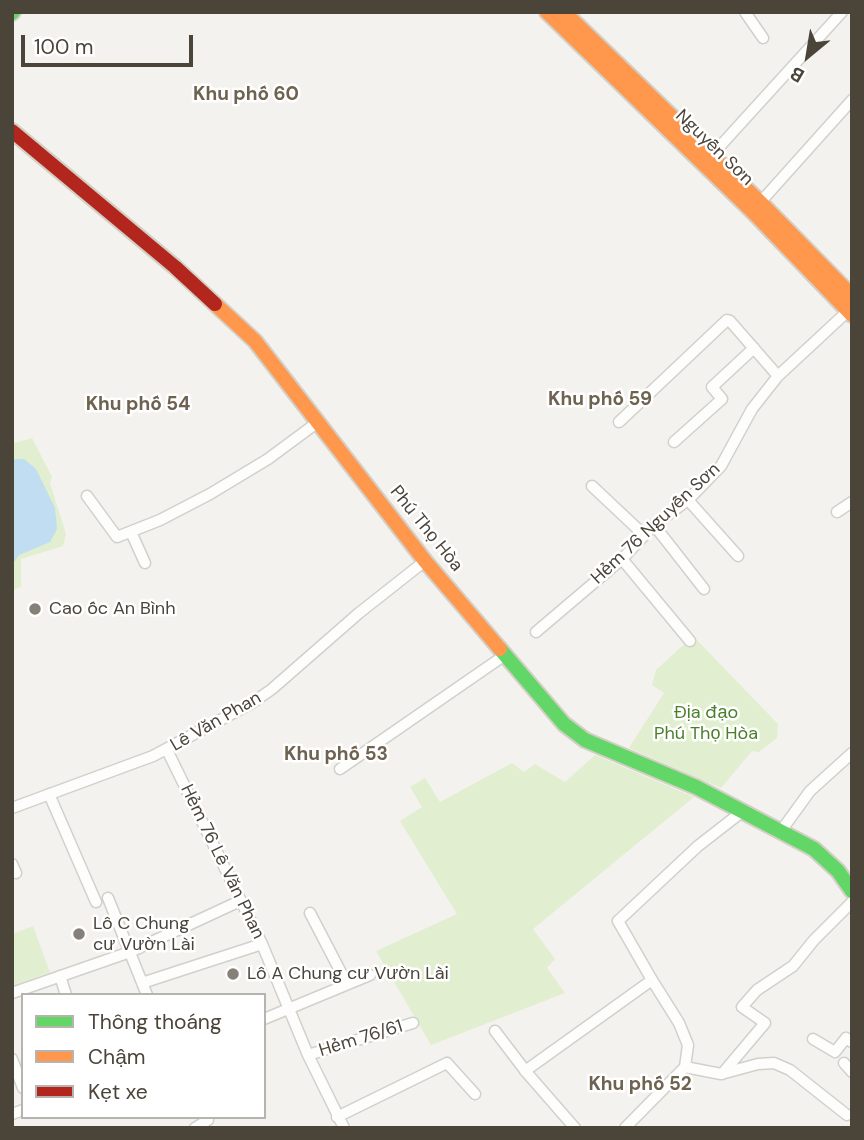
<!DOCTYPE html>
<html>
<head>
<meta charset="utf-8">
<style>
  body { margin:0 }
  #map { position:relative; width:864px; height:1140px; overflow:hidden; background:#f4f2ee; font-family:"DM Sans",sans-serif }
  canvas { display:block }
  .frame { position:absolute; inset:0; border:14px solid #4b4439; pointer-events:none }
  .legend { position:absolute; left:21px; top:993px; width:245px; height:126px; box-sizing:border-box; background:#fff; border:2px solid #b7b4b0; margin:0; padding:9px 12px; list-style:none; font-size:21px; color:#4b4439 }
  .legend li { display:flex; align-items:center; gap:14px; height:35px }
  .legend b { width:35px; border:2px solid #b7b4b0 }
  .north { position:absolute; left:773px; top:21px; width:70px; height:70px; -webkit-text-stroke:5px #fff; paint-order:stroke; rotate:210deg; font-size:19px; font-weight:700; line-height:28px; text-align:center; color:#4b4439 }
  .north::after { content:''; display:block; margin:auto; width:24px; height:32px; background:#4b4439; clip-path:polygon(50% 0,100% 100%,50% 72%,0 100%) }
  .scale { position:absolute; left:21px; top:35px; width:172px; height:32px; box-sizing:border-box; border:4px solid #4b4439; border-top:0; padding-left:9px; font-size:21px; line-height:24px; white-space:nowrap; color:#4b4439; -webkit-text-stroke:5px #fff; paint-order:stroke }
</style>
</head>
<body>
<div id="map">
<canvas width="864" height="1140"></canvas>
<div class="frame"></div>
<ul class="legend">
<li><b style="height:9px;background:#63d668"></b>Thông thoáng</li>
<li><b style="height:9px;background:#ff974d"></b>Chậm</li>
<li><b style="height:9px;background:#b3261e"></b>Kẹt xe</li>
</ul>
<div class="north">B</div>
<div class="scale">100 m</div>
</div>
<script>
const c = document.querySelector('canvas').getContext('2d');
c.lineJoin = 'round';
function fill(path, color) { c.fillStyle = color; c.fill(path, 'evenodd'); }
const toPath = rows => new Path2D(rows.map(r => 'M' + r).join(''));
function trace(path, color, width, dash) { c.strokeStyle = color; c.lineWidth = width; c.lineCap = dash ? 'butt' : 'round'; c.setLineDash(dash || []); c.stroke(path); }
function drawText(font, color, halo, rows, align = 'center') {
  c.font = font + ' "DM Sans",sans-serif'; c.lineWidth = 5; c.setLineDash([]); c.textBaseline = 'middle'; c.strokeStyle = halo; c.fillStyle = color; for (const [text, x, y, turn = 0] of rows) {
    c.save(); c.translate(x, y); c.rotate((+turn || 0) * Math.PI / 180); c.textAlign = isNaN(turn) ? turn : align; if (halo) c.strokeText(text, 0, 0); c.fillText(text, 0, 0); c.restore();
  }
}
fill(toPath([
  [32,438,52,477,50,483,66,534,63,546,21,559,21,587,12,590,12,444],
  [693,636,778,724,777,738,759,752,752,751,721,788,629,748,664,693,652,685,656,670],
  [595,755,694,797,533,929,555,959,547,968,565,993,431,1045,376,951,457,914,400,821,422,807,410,787,425,778,440,802,512,763,524,772,535,764,565,782],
  [33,926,50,972,12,986,12,934]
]), '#e1eecf');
fill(toPath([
  [17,459,24,459,36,469,55,508,57,529,50,542,19,555,12,565,12,460]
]), '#c0ddf1');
const street = toPath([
  [745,12,763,38],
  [712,155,842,12],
  [757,206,852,100],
  [619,422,727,320,730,321,778,376],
  [674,442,722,399,712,387,754,348],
  [592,486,644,535],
  [87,496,117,537,160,520,210,494,268,459,318,422],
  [688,500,738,556],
  [837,512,852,502],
  [654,525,704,589],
  [131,532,145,563],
  [622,559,690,641],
  [536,632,622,559,654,525,688,500,721,466,752,409,778,376,848,311],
  [167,750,262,944,308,1055,344,1128],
  [340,769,505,655],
  [49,794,96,902],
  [12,808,153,756,252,703,272,689,359,613,425,561],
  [743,811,698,846,618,921,652,980,679,1023,688,1045,685,1067,721,1074,758,1064,774,1063,790,1070,847,1115],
  [781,831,810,791,852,753],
  [12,864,16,873],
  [108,898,147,995],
  [310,913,347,984],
  [60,976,66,995],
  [142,983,262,944],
  [12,993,130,952,240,901],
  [264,1019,370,975],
  [495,1031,527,1073,575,1128],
  [813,1039,835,1052,846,1038,852,1042],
  [308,1055,413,1023],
  [12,1059,23,1088],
  [844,1063,852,1072],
  [525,1071,652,980],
  [722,1074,765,1023,742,1007,757,990,793,966,814,940,852,902],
  [12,1114,23,1110],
  [337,1117,447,1063,475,1094],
  [195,1128,208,1120],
  [625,1128,685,1067]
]);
const fast = toPath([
  [12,13,13,12],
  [500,649,564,724,585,740,696,787,814,849,838,871,852,891]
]);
const slow = toPath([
  [547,12,752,211,852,315],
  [564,12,760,202,852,296],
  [215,304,255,341,425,561,500,649]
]);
const jam = toPath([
  [12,131,175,267,215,304]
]);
trace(street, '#d2d0cb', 13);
trace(fast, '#d3cfc5', 18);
trace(slow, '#d3cfc5', 18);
trace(jam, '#d3cfc5', 18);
trace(street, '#fdfdfc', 10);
trace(fast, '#63d668', 14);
trace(slow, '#ff974d', 14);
trace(jam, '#b3261e', 14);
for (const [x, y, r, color] of [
  [35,609,7,"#868178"],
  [79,934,7,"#868178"],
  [233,974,7,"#868178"]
]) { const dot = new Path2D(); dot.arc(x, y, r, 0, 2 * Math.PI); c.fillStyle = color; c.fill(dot); trace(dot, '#fff', 2.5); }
drawText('18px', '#4b4439', '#fff', [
  ["Nguyễn Sơn",714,148,44],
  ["Hẻm 76 Nguyễn Sơn",656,524,-43],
  ["Phú Thọ Hòa",426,529,51],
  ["Lê Văn Phan",216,722,-30],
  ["Hẻm 76 Lê Văn Phan",222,862,64],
  ["Hẻm 76/61",361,1039,-17]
]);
drawText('18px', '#4b4439', '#fff', [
  ["Cao ốc An Bình",49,609],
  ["Lô C Chung",93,924],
  ["cư Vườn Lài",93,945],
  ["Lô A Chung cư Vườn Lài",247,974]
], 'left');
drawText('18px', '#4a7f2a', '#fff', [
  ["Địa đạo",706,713],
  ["Phú Thọ Hòa",706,734]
]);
drawText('bold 19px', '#6e6250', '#fff', [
  ["Khu phố 60",246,95],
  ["Khu phố 59",600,400],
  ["Khu phố 54",138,405],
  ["Khu phố 53",336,755],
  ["Khu phố 52",640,1085]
]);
</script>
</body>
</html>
